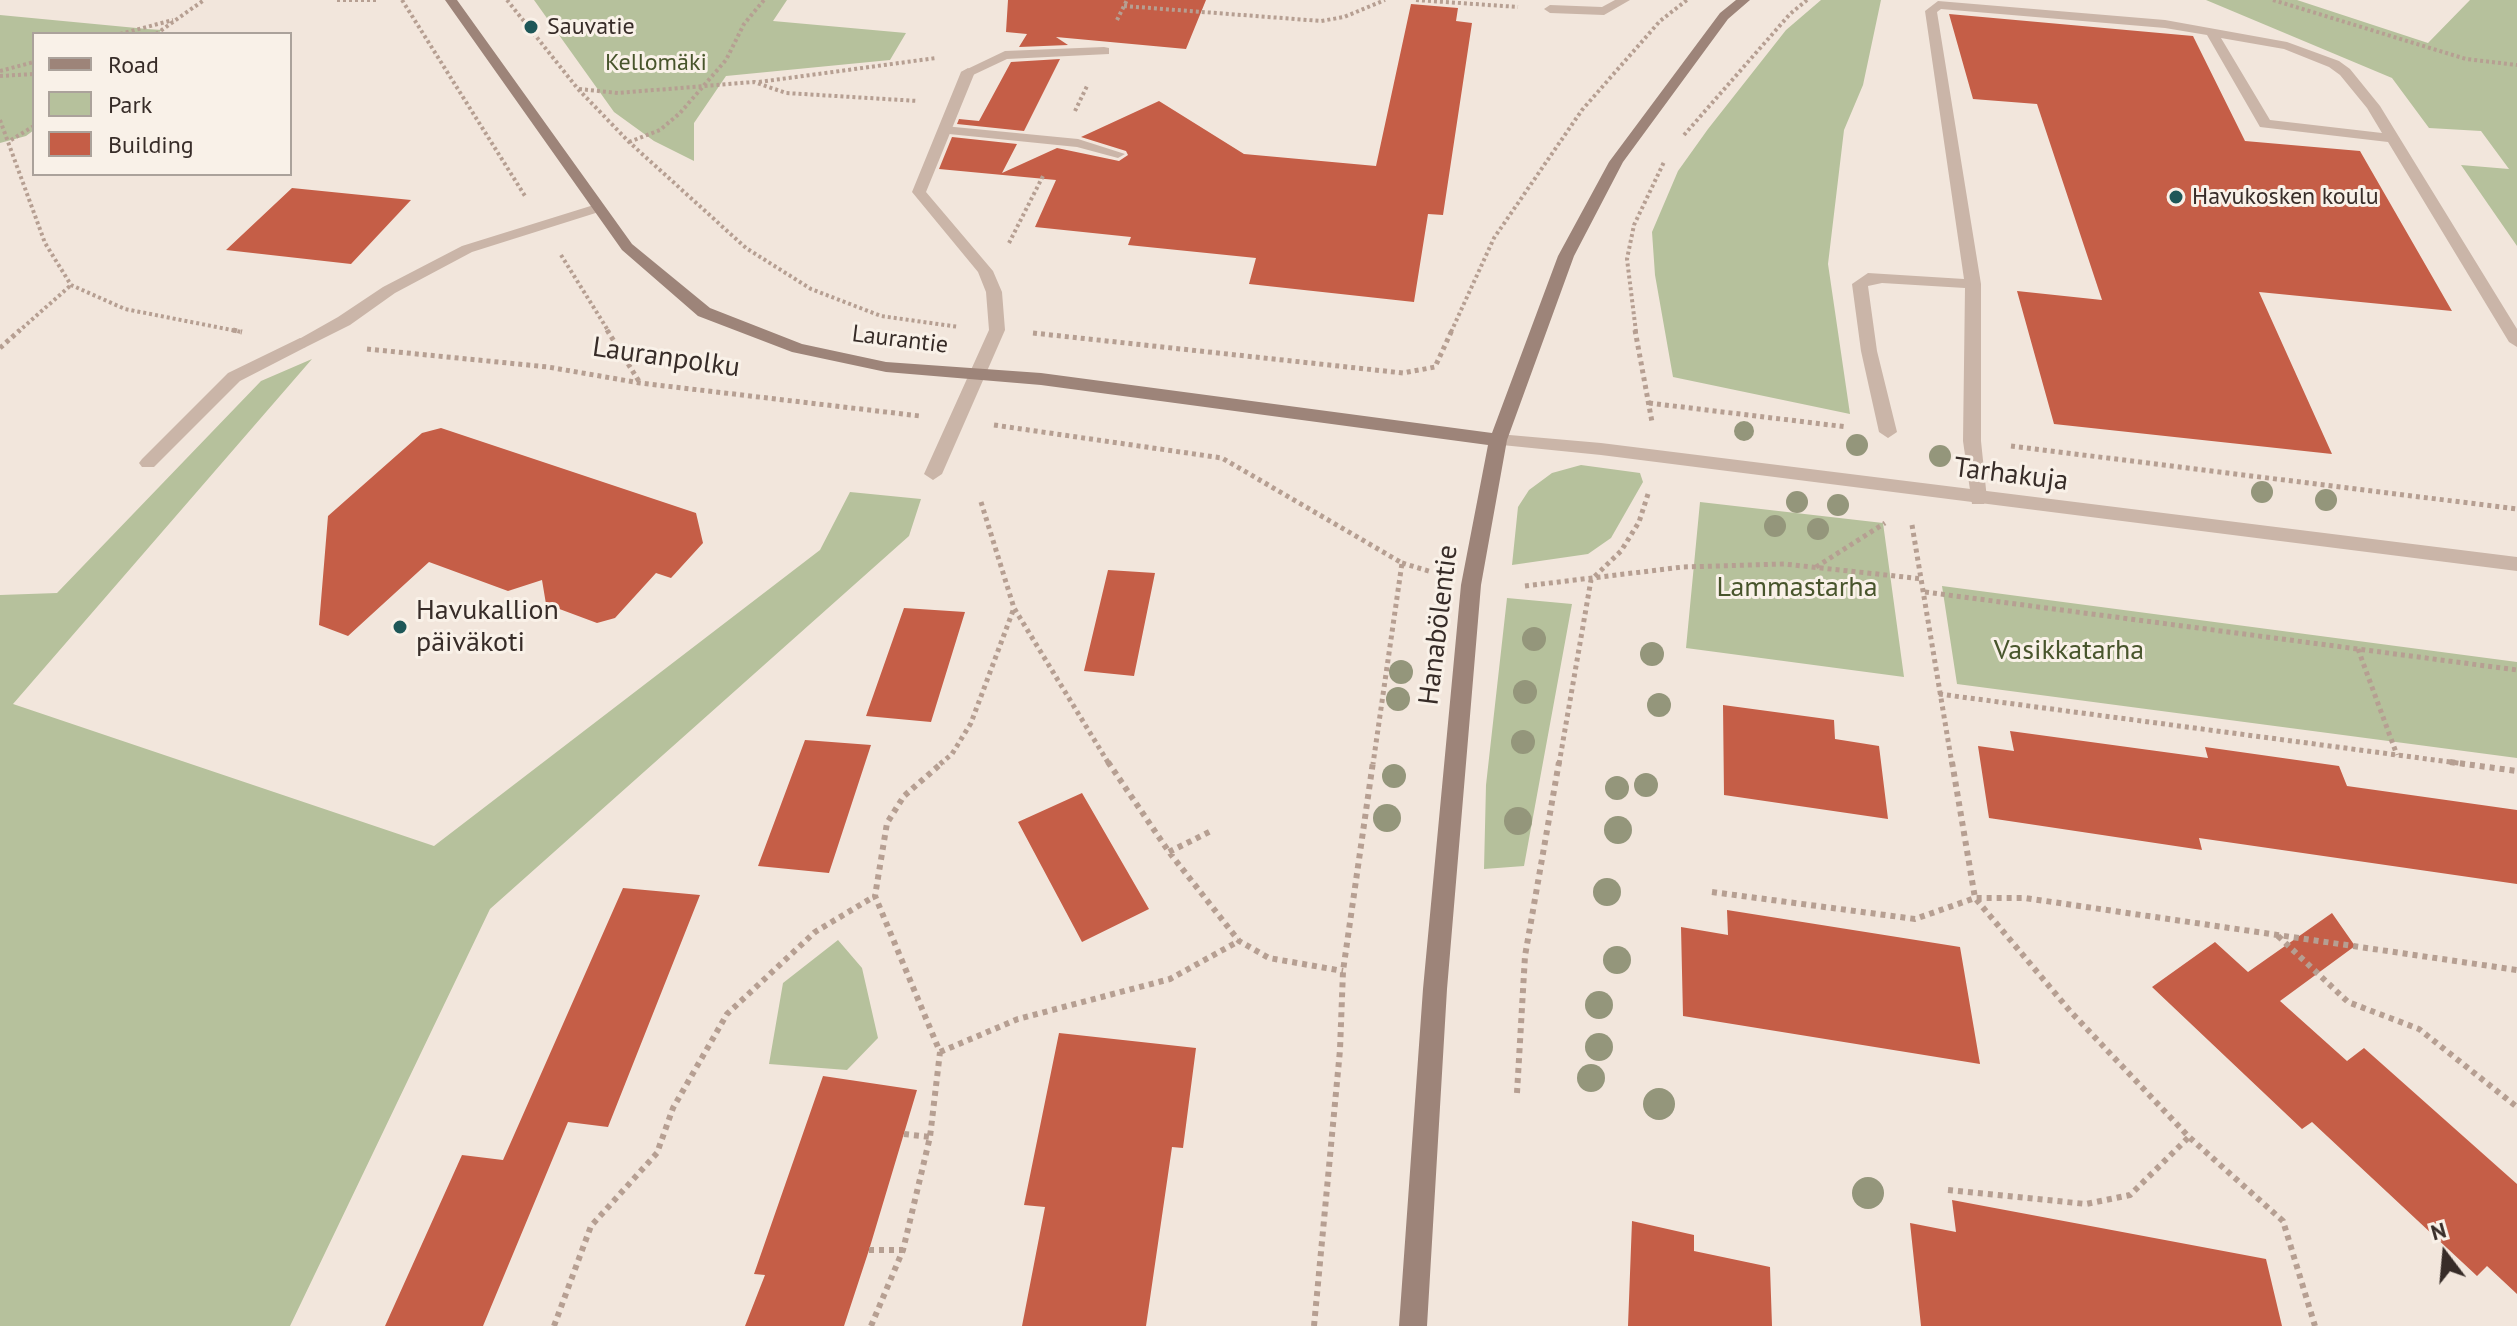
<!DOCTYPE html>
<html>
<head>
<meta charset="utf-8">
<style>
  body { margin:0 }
  #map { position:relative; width:2517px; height:1326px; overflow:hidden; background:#f2e6dc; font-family:"PT Sans",sans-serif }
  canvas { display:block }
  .legend { position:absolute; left:32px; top:32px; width:260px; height:144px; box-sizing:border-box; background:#f9f1e8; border:2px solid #aba29b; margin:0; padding:10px 14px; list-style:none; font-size:24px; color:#372c28 }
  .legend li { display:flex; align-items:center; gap:16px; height:40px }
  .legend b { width:40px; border:2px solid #aba29b }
  .north { position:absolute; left:2405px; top:1214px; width:80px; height:80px; -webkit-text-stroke:6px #f9f1e8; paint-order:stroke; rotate:344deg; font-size:22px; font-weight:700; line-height:32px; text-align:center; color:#372c28 }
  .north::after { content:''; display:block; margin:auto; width:28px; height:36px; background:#372c28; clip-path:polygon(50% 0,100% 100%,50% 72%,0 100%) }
</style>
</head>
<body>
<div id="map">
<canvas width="2517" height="1326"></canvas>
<ul class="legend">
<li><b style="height:10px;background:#9d8479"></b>Road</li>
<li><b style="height:22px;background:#b6c19c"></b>Park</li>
<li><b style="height:22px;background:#c55e47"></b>Building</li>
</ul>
<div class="north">N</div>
</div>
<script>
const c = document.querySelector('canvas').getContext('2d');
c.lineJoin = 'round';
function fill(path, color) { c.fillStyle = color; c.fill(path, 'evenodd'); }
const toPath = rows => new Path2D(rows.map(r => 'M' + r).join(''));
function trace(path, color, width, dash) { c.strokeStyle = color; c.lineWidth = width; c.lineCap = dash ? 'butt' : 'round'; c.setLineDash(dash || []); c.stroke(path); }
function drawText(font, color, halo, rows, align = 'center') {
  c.font = font + ' "PT Sans",sans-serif'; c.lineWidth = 6; c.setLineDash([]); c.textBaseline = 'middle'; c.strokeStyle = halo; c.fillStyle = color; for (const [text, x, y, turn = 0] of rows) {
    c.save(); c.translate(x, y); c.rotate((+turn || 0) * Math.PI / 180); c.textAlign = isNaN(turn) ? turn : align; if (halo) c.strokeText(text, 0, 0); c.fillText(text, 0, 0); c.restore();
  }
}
fill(toPath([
  [534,0,787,0,773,21,906,33,890,60,726,76,694,123,694,161,654,141,614,112],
  [1821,0,1881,0,1863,85,1844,130,1828,264,1850,414,1673,377,1655,275,1652,232,1678,171,1708,129,1786,30],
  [2206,0,2297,0,2428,43,2470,0,2517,0,2517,246,2461,165,2509,169,2481,131,2429,128,2392,78],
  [0,15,147,29,162,30,157,34,34,34,34,130,26,136,0,143],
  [312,359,13,704,434,846,820,550,850,492,921,499,909,536,490,909,290,1326,0,1326,0,595,57,593,261,381],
  [1581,465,1640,473,1643,482,1611,538,1588,554,1512,565,1518,507,1529,490,1552,473],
  [1700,502,1883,523,1904,677,1686,648],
  [1942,586,2517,662,2517,758,1957,684],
  [1507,598,1572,604,1524,866,1484,869,1486,785],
  [838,940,862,968,878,1038,847,1070,769,1064,783,983]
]), '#b6c19c');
fill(toPath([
  [1008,0,1206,0,1186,49,1056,37,1068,45,1019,47,1027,34,1006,32],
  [1411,4,1458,8,1456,21,1472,23,1443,215,1428,214,1414,302,1249,284,1256,258,1128,245,1131,237,1035,227,1056,180,939,169,952,137,1017,144,1002,173,1057,148,1119,161,1128,155,1126,151,1081,137,1159,101,1244,154,1376,166],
  [1949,14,2193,36,2245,141,2360,151,2452,311,2259,292,2332,454,2054,424,2017,291,2102,300,2037,104,1973,99],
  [1060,59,1024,131,957,124,959,119,979,121,1011,62],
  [292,188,411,200,351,264,226,250],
  [441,428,696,513,703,543,671,578,656,573,615,618,597,623,546,604,542,580,508,591,429,562,348,636,319,625,328,516,422,433],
  [1108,570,1155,573,1134,676,1084,671],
  [904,608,965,612,931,722,866,716],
  [1723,705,1834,720,1835,739,1879,746,1888,819,1724,795],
  [2010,731,2208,758,2205,747,2339,766,2347,786,2517,810,2517,884,2199,838,2202,850,1989,818,1978,746,2014,751],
  [805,740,871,745,829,873,758,866],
  [1082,793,1149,909,1082,942,1018,822],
  [623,888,700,895,608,1127,568,1122,483,1326,385,1326,462,1155,503,1160],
  [1727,910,1960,947,1980,1064,1683,1016,1681,927,1728,935],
  [2332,913,2355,946,2280,1001,2347,1061,2364,1048,2517,1184,2517,1294,2487,1266,2477,1276,2312,1122,2302,1129,2152,987,2215,942,2248,972],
  [1059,1033,1196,1048,1183,1148,1172,1147,1146,1326,1022,1326,1045,1207,1024,1205],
  [823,1076,917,1090,869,1250,844,1326,745,1326,765,1275,754,1274],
  [1952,1200,2266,1259,2282,1326,1921,1326,1910,1223,1956,1232],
  [1632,1221,1694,1235,1694,1251,1770,1267,1772,1326,1628,1326]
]), '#c55e47');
trace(toPath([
  [337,0,379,0],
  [402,0,525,196],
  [507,0,578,89,629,142,746,248,811,289,881,316,959,327],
  [1416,0,1518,7],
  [2273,0,2466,59,2517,65],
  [1124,6,1321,21,1344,17,1385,0],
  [1117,20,1127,0],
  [120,34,173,20],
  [156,34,204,0],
  [0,71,34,62],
  [0,76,34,74],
  [759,82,936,58],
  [579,89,618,93,754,82,786,93,918,101],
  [1075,111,1088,84],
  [0,120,45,243,71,285,125,309,242,332],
  [1684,135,1790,14,1807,0],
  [11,140,34,126],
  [629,142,660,130,680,113,726,60,744,24,764,0],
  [1009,243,1044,174],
  [561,255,609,332],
  [18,332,71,285],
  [1451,332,1494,238,1582,110,1660,21,1687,0],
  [1636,332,1627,259,1634,225,1664,162]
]), '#b69f92', 4, [3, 3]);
trace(toPath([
  [233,330,242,332],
  [607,330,640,383],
  [1635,330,1652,422],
  [1033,333,1403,373,1435,367,1452,330],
  [0,348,20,330],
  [367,349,548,367,640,383,920,416],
  [1649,403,1847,427],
  [994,425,1222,458,1402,563,1373,764],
  [2011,446,2517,509],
  [981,502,1014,608,1109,764],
  [1912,525,1952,764],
  [1402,563,1432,572],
  [1816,567,1885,523],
  [1525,586,1683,567,1784,564,1923,579],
  [1925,592,2517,670],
  [2358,649,2397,755],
  [1939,694,2465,764],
  [940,764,952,754,971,723,1014,608],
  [1559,764,1591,580,1621,551,1639,522,1649,491]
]), '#b69f92', 5, [4, 4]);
trace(toPath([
  [1108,762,1169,852,1239,941,1269,958,1343,971],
  [1952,762,1975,898,2070,1011,2189,1137,2283,1221,2315,1326],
  [2450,762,2517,771],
  [1169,852,1213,830],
  [1712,892,1915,919,1975,898,2025,898,2517,970],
  [2278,936,2348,1002,2419,1029,2517,1107],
  [940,1052,1018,1019,1170,979,1239,941],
  [1517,1093,1525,956,1559,762],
  [904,1134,930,1137],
  [1948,1190,2086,1204,2130,1195,2189,1137],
  [869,1250,903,1250],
  [554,1326,591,1226,657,1153,673,1108,727,1014,815,932,875,896],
  [871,1326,903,1250,930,1137,940,1052,875,896,887,823,904,796,943,762],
  [1314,1326,1340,1050,1343,971,1373,762]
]), '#b69f92', 6, [5, 5]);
fill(toPath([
  [1615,0,1630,0,1604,15,1550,13,1544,9,1550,5,1602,7,1615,0],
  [1938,1,2165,20,2287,42,2339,61,2350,69,2380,106,2517,329,2517,347,2509,342,2388,142,2260,127,2207,35,2165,28,1941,9,1937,12,1981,284,1981,441,1987,499,1984,504,1972,504,1963,441,1965,288,1882,283,1868,286,1877,351,1897,432,1888,438,1879,432,1861,351,1852,284,1868,273,1964,279,1925,11,1938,1],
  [2221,38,2284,49,2329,67,2340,75,2367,108,2382,133,2270,120,2221,38],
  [1104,47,1109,48,1109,54,1007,59,973,75,961,72,1005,51,1104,47],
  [944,126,1078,139,1125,154,1118,158,1077,147,939,133,939,127,944,126],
  [300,338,306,339,306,347,240,381,154,467,142,467,139,463,142,459,228,373,300,338]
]), '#cab5a8');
fill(toPath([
  [968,68,975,72,926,192,993,271,1002,292,1005,330,942,474,933,480,924,474,989,330,986,292,978,272,912,192,961,72,968,68],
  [597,204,602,205,602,211,472,252,395,293,350,325,306,347,300,348,292,343,338,317,383,287,462,246,597,204],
  [1498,434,1601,443,2517,557,2517,571,1601,455,1492,444,1489,440,1498,434]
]), '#cab5a8');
fill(toPath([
  [445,0,457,0,632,244,710,308,802,344,886,362,1041,373,1492,433,1558,256,1609,162,1720,13,1736,0,1750,0,1728,19,1623,162,1574,256,1507,440,1481,585,1447,989,1427,1326,1399,1326,1423,989,1461,585,1488,445,1041,385,886,372,792,352,698,316,622,250,445,0]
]), '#9d8479');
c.fillStyle = '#94967b';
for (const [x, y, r] of [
  [1744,431,10],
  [1857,445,11],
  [1940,456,11],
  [2262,492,11],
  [2326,500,11],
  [1797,502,11],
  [1838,505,11],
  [1775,526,11],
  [1818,529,11],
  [1534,639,12],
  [1652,654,12],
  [1401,672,12],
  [1525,692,12],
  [1398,699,12],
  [1659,705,12],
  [1523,742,12],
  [1394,776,12],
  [1646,785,12],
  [1617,788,12],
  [1387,818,14],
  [1518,821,14],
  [1618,830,14],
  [1607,892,14],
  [1617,960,14],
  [1599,1005,14],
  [1599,1047,14],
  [1591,1078,14],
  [1659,1104,16],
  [1868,1193,16]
]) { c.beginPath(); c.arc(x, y, r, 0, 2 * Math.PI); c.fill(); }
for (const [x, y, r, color] of [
  [531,27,8,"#1e5758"],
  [2176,197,8,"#1e5758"],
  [400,627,8,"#1e5758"]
]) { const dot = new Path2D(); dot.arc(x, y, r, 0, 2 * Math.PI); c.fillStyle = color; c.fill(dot); trace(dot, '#f9f1e8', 3); }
drawText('24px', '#372c28', '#f9f1e8', [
  ["Sauvatie",547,27],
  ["Havukosken koulu",2192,197]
], 'left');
drawText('24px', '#48552c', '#f9f1e8', [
  ["Kellomäki",656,63]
]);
drawText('24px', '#372c28', '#f9f1e8', [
  ["Laurantie",900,340,7]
]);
drawText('28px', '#372c28', '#f9f1e8', [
  ["Lauranpolku",666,358,8],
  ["Tarhakuja",2011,475,7],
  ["Hanabölentie",1439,625,-83]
]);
drawText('28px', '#48552c', '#f9f1e8', [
  ["Lammastarha",1797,588],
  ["Vasikkatarha",2069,651]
]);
drawText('28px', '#372c28', '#f9f1e8', [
  ["Havukallion",416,611],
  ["päiväkoti",416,643]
], 'left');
</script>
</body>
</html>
